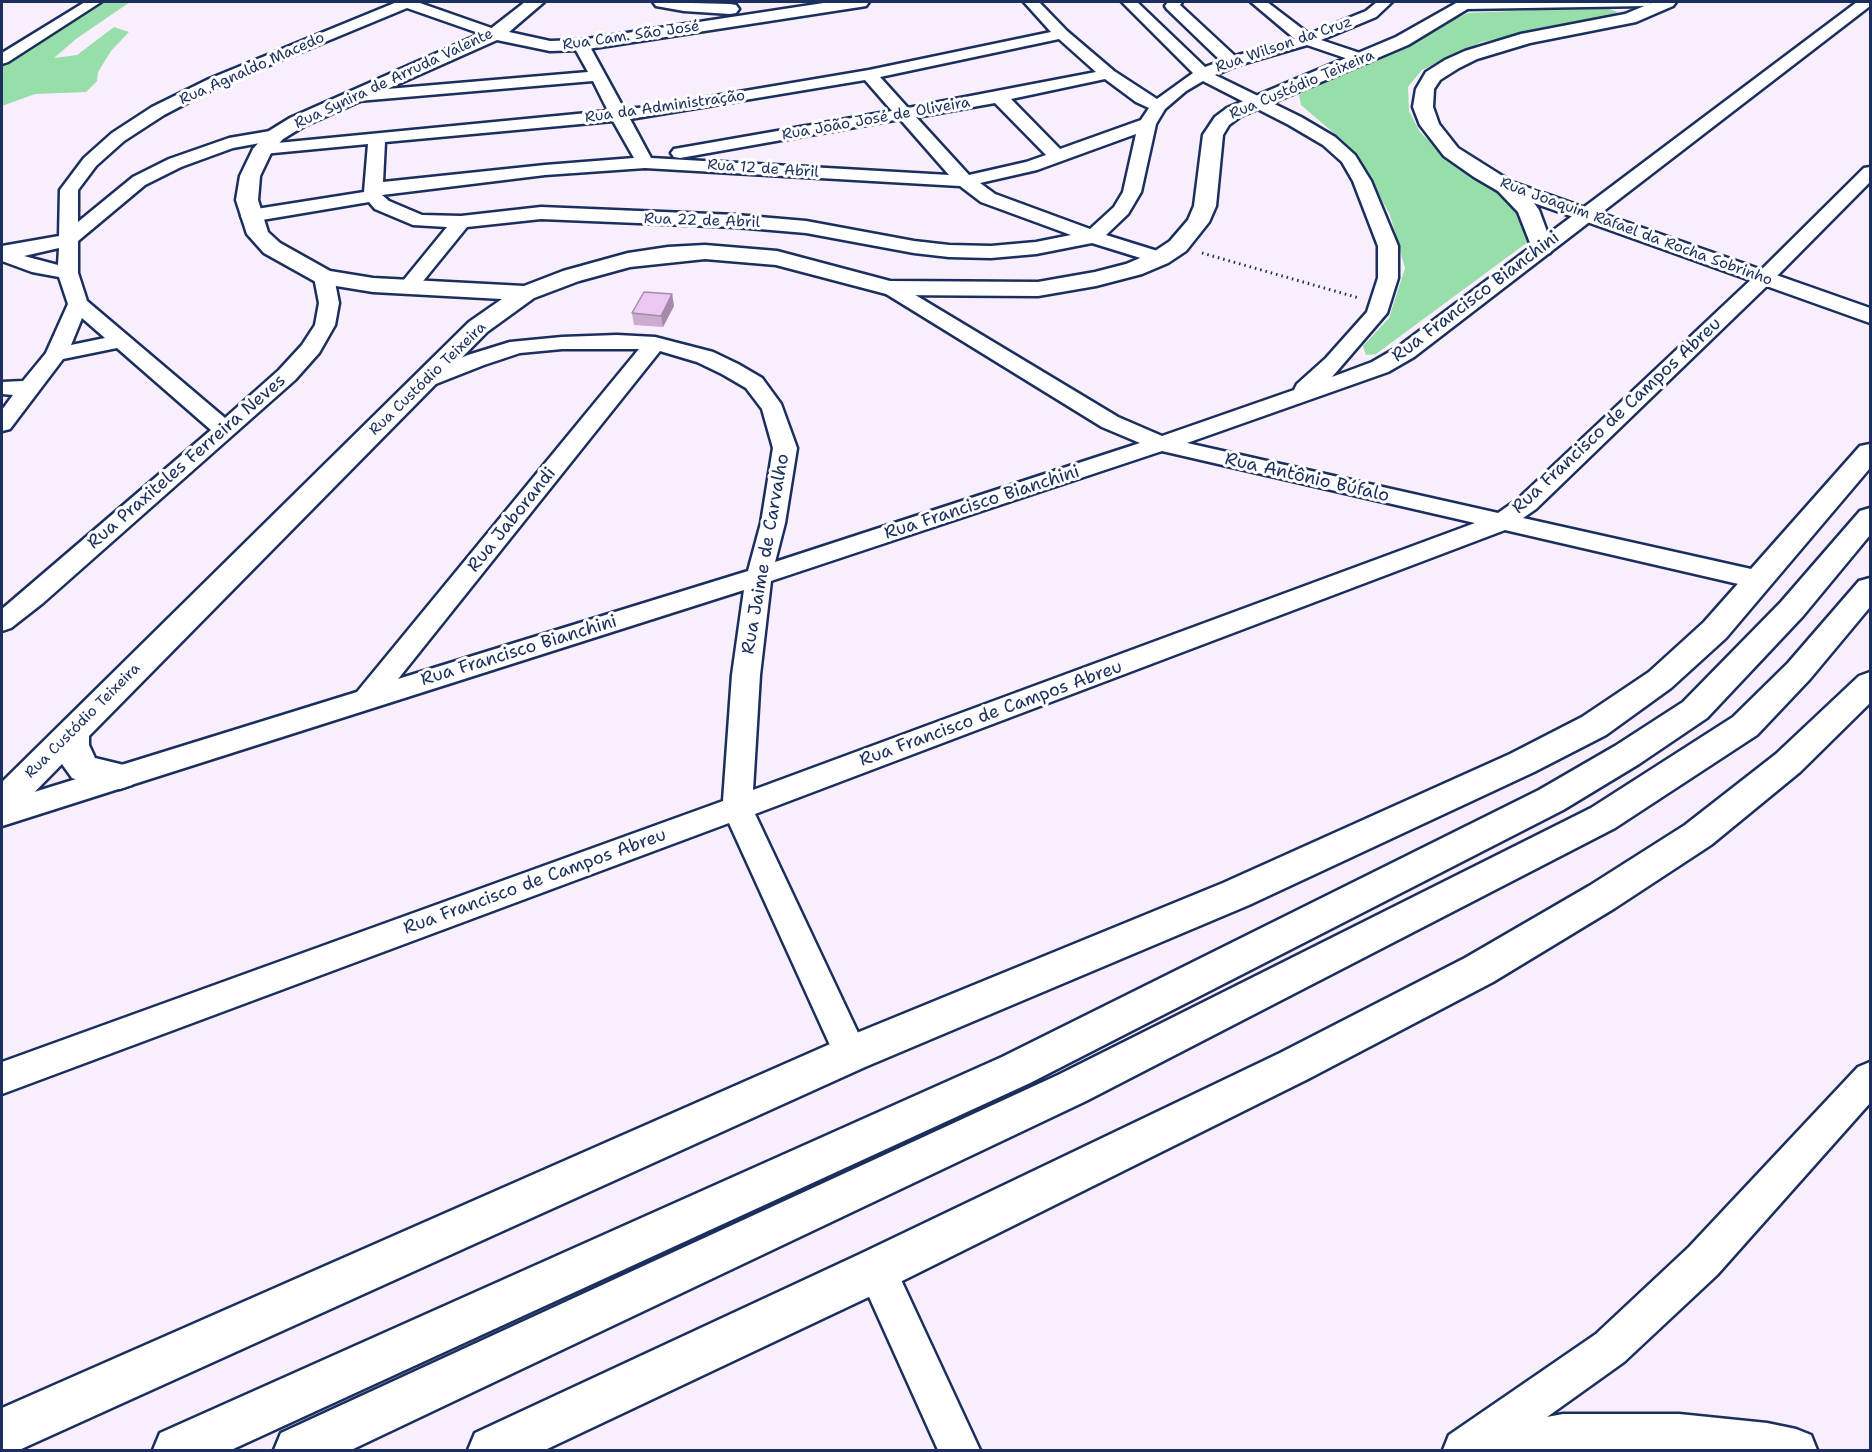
<!DOCTYPE html>
<html>
<head>
<meta charset="utf-8">
<style>
  body { margin:0 }
  #map { position:relative; width:1872px; height:1452px; overflow:hidden; background:#f9eefb; font-family:"Shantell Sans",sans-serif }
  canvas { display:block }
  .frame { position:absolute; inset:0; border:3px solid #1b2f5e; pointer-events:none }
</style>
</head>
<body>
<div id="map">
<canvas width="1872" height="1452"></canvas>
<div class="frame"></div>
</div>
<script>
const c = document.querySelector('canvas').getContext('2d');
c.lineJoin = 'round';
function fill(path, color) { c.fillStyle = color; c.fill(path, 'evenodd'); }
const toPath = rows => new Path2D(rows.map(r => 'M' + r).join(''));
function trace(path, color, width, dash) { c.strokeStyle = color; c.lineWidth = width; c.lineCap = dash ? 'butt' : 'round'; c.setLineDash(dash || []); c.stroke(path); }
function drawText(font, color, halo, rows, align = 'center') {
  c.font = font + ' "Shantell Sans",sans-serif'; c.lineWidth = 6; c.setLineDash([]); c.textBaseline = 'middle'; c.strokeStyle = halo; c.fillStyle = color; for (const [text, x, y, turn = 0] of rows) {
    c.save(); c.translate(x, y); c.rotate((+turn || 0) * Math.PI / 180); c.textAlign = isNaN(turn) ? turn : align; if (halo) c.strokeText(text, 0, 0); c.fillText(text, 0, 0); c.restore();
  }
}
fill(toPath([
  [92,2,130,2,76,39,54,58,77,55,114,27,129,32,111,51,98,72,97,81,86,92,35,94,2,106,2,64],
  [1603,7,1618,12,1601,19,1482,42,1422,70,1408,87,1409,111,1420,132,1443,154,1524,202,1536,236,1376,354,1366,355,1363,346,1389,318,1405,268,1390,215,1365,169,1343,141,1301,105,1299,95,1316,84,1400,51,1440,26,1468,13]
]), '#97deab');
const street = toPath([
  [85,2,101,2,8,62,2,64,2,53,85,2],
  [397,2,417,2,500,31,503,34,500,37,490,37,407,8,221,85,164,115,124,141,96,166,78,190,78,222,133,177,169,159,229,138,276,130,282,131,285,135,282,139,233,148,181,167,145,185,78,241,78,273,87,301,225,418,279,370,302,345,315,325,319,303,314,277,317,273,331,273,334,277,339,303,335,325,319,353,295,380,43,603,11,628,2,631,2,609,211,430,117,348,63,359,10,429,2,431,2,410,13,395,2,394,2,382,23,381,46,353,68,304,59,277,32,272,2,261,2,246,59,236,60,190,84,158,112,133,152,107,209,79,397,2],
  [59,248,58,265,24,256,59,248],
  [82,318,105,338,71,345,82,318],
  [1024,2,1039,2,1067,31,1114,71,1157,99,1193,73,1122,2,1137,2,1205,67,1221,61,1167,9,1165,6,1168,2,1182,2,1180,5,1235,56,1295,39,1251,2,1267,2,1309,34,1366,11,1377,2,1392,2,1376,17,1321,40,1369,56,1371,59,1369,62,1357,62,1307,45,1238,65,1215,75,1301,117,1335,137,1355,155,1371,181,1398,246,1398,278,1387,313,1332,377,1372,362,1398,347,1857,2,1870,2,1870,6,1414,357,1388,372,1187,443,1498,513,1518,499,1757,274,1864,168,1870,167,1870,182,1771,282,1536,509,1523,518,1760,571,1769,574,1773,580,1769,586,1760,589,1505,530,755,814,868,1054,863,1065,851,1070,839,1065,729,823,2,1094,2,1062,723,801,732,675,744,590,2,826,2,802,357,692,639,349,562,349,520,353,484,365,423,389,415,387,412,382,415,377,468,355,510,342,562,337,617,335,655,337,713,352,738,364,762,378,781,404,797,448,785,523,775,562,1140,443,1102,427,883,292,880,288,883,284,897,284,1118,417,1162,436,1294,390,1297,384,1326,358,1367,312,1378,278,1378,246,1353,181,1342,162,1323,145,1289,125,1203,81,1186,91,1165,109,1156,124,1141,192,1128,214,1106,235,1167,254,1170,258,1167,262,1160,264,1092,243,1036,254,991,258,949,257,914,253,806,233,736,227,541,219,467,227,415,291,408,293,401,291,398,287,447,227,413,225,375,209,369,202,250,222,243,220,241,216,243,212,250,210,364,192,368,144,263,154,257,153,254,149,257,145,608,111,593,81,358,101,350,96,352,92,588,72,573,45,581,40,589,45,624,109,650,107,869,70,1051,32,1024,2],
  [1059,39,1096,72,908,108,880,77,1059,39],
  [1105,79,1136,102,1149,108,1141,120,1060,149,1011,99,1105,79],
  [865,80,892,111,680,148,674,149,671,153,674,157,680,158,900,119,949,175,651,158,630,119,865,80],
  [995,103,1046,155,1026,162,969,175,916,117,995,103],
  [613,121,634,158,545,165,383,182,385,142,613,121],
  [1136,134,1123,192,1114,207,1090,229,995,194,980,183,1037,170,1136,134],
  [645,168,960,186,981,202,1071,235,1036,242,991,246,949,245,914,241,806,221,736,215,541,207,461,216,422,215,389,201,382,195,545,175,645,168],
  [660,351,697,362,722,374,746,388,762,409,773,448,761,523,748,571,398,679,660,351],
  [1162,451,1475,523,753,790,760,675,771,581,1162,451],
  [1461,2,1653,2,1646,6,1465,9,1458,5,1461,2],
  [1870,1062,1870,1103,1717,1275,1624,1362,1547,1417,1563,1414,1679,1414,1767,1423,1796,1429,1811,1435,1817,1450,1443,1450,1449,1435,1596,1334,1689,1247,1858,1067,1870,1062],
  [876,1251,890,1256,980,1450,938,1450,857,1270,862,1256,876,1251]
]);
const secondary = toPath([
  [525,2,544,2,509,32,550,41,581,40,830,2,869,2,866,6,860,7,581,50,550,51,497,40,304,126,283,139,272,151,260,176,258,200,268,232,280,243,330,271,373,278,524,286,563,271,628,253,668,247,705,245,777,251,890,281,1038,282,1095,272,1126,264,1152,253,1170,241,1188,220,1194,206,1203,135,1215,117,1227,108,1396,37,1458,2,1479,2,1408,45,1241,116,1229,125,1223,135,1216,206,1209,222,1186,251,1168,263,1142,274,1096,286,1038,296,890,295,776,265,705,259,630,267,579,281,534,298,487,332,89,736,89,745,95,758,132,767,137,776,132,785,120,789,84,782,72,778,62,764,14,813,2,816,2,782,469,322,502,299,373,292,324,284,316,282,264,253,247,234,236,200,240,176,253,149,269,131,290,118,489,30,525,2],
  [653,2,730,4,736,5,739,9,736,13,730,14,684,11,656,6,653,2],
  [1654,2,1676,2,1673,6,1636,22,1530,43,1477,59,1459,68,1440,80,1434,89,1433,107,1439,124,1458,148,1512,182,1870,308,1870,323,1534,203,1539,210,1553,248,1550,253,1542,255,1534,253,1518,212,1498,191,1474,177,1444,156,1420,125,1413,107,1416,89,1426,72,1445,60,1465,51,1521,34,1625,14,1654,2],
  [1870,444,1870,468,1726,638,1671,688,1606,735,1534,772,1249,905,865,1067,19,1450,2,1450,2,1408,837,1041,1223,883,1510,754,1582,717,1649,672,1704,622,1860,446,1870,444],
  [1870,672,1870,703,1800,772,1711,845,1615,908,1493,982,1308,1079,892,1286,545,1450,468,1450,475,1433,860,1254,1280,1053,1465,958,1589,886,1685,825,1776,754,1859,676,1870,672]
]);
const primary = toPath([
  [1870,508,1870,535,1803,616,1707,718,1639,764,1563,810,1030,1083,231,1450,153,1450,160,1433,1002,1057,1539,790,1615,746,1683,702,1781,602,1860,511,1870,508],
  [1870,578,1870,607,1810,679,1757,735,1615,828,1086,1101,351,1450,274,1450,281,1433,1058,1075,1591,808,1733,717,1788,663,1859,581,1870,578]
]);
trace(street, '#1b2f5e', 5);
trace(secondary, '#1b2f5e', 5);
trace(primary, '#1b2f5e', 5);
trace(toPath([
  [1202,253,1359,298]
]), '#1b2f5e', 3, [1.5, 4]);
fill(street, '#fff');
fill(secondary, '#fff');
fill(primary, '#fff');
fill(toPath([
  [672,294,674,306,663,327,634,325,632,313]
]), '#cbabcf');
fill(toPath([
  [672,294,674,306,663,327,661,316]
]), '#a58ba9');
const building = toPath([
  [644,292,672,294,661,316,632,313,644,292]
]);
fill(building, '#ecc7f1');
trace(building, '#a58ba9', 1.5);
drawText('15px', '#1b2f5e', '#fff', [
  ["Rua Cam. São José",631,36,-8],
  ["Rua Wilson da Cruz",1284,45,-19],
  ["Rua Agnaldo Macedo",252,69,-24],
  ["Rua Synira de Arruda Valente",394,79,-25],
  ["Rua Custódio Teixeira",1302,85,-23],
  ["Rua da Administração",665,107,-8],
  ["Rua João José de Oliveira",876,119,-10],
  ["Rua 12 de Abril",763,169,4],
  ["Rua 22 de Abril",702,221,2],
  ["Rua Joaquim Rafael da Rocha Sobrinho",1636,232,20],
  ["Rua Custódio Teixeira",428,379,-44],
  ["Rua Custódio Teixeira",83,721,-45]
]);
drawText('18px', '#1b2f5e', '#fff', [
  ["Rua Francisco Bianchini",1476,297,-37],
  ["Rua Francisco de Campos Abreu",1617,416,-43],
  ["Rua Praxiteles Ferreira Neves",187,462,-41],
  ["Rua Antônio Búfalo",1307,478,13],
  ["Rua Francisco Bianchini",982,503,-18],
  ["Rua Jaborandi",512,520,-51],
  ["Rua Jaime de Carvalho",766,554,-80],
  ["Rua Francisco Bianchini",519,651,-17],
  ["Rua Francisco de Campos Abreu",991,714,-20],
  ["Rua Francisco de Campos Abreu",535,882,-20]
]);
</script>
</body>
</html>
